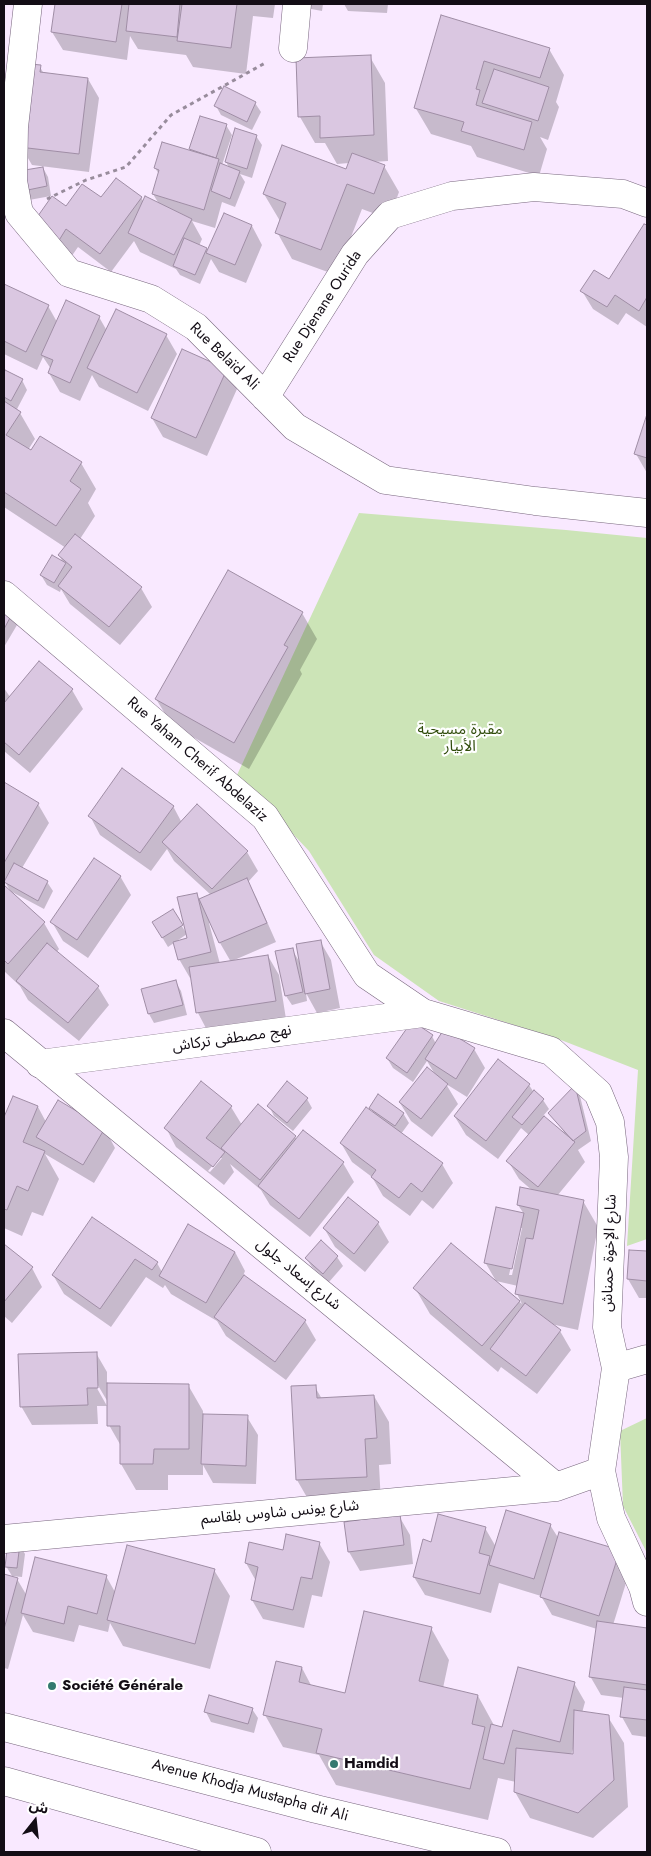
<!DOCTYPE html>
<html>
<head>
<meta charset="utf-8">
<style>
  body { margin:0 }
  #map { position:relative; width:651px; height:1856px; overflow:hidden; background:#f9e9ff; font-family:Jost,"Noto Sans Arabic",sans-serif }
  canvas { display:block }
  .frame { position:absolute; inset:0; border:5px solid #130d15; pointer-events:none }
  .north { position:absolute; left:10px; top:1796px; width:50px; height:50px; -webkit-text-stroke:4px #fff; paint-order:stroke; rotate:16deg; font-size:14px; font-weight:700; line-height:20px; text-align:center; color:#130d15 }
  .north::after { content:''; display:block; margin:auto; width:18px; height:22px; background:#130d15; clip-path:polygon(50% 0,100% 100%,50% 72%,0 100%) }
</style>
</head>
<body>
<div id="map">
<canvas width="651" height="1856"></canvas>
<div class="frame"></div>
<div class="north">ش</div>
</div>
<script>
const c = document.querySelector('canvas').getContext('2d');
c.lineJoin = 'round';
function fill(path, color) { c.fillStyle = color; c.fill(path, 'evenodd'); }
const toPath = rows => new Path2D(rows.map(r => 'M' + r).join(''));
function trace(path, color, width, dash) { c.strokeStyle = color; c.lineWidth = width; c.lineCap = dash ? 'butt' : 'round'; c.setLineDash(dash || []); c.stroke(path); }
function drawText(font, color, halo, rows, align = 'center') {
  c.font = font + ' Jost,"Noto Sans Arabic",sans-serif'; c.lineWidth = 4.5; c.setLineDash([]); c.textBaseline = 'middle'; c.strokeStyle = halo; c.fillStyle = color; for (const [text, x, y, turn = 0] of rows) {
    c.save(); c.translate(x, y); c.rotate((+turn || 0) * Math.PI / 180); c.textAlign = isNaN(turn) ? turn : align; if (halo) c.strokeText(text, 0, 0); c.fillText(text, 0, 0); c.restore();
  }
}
fill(toPath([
  [359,513,566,530,647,538,647,1239,627,1246,638,1070,561,1040,439,1001,374,955,309,851,237,775],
  [647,1418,647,1553,623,1506,620,1431]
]), '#cce4b7');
fill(toPath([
  [56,4,275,4,273,18,253,16,246,74,193,67,186,55,138,49,130,36,127,60,63,50,52,32],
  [304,4,323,4,322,11,306,8],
  [344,4,388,4,387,13,348,11],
  [442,17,549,49,564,75,556,102,559,107,548,140,540,137,547,149,539,176,477,157,471,146,431,134,415,107],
  [370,57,385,83,388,161,373,162,384,166,399,192,389,219,362,209,336,275,292,259,277,232,280,221,264,194,346,171,349,163,337,164,325,143,315,143,300,117],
  [40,67,44,74,88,79,99,98,89,172,32,165,21,146],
  [255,103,261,112,252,130,221,115,216,106],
  [226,125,232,135,222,165,230,169,226,162,256,136,262,145,252,178,240,174,245,182,235,207,222,202,215,228,192,221,202,239,199,246,206,249,208,252,252,226,262,245,246,283,219,272,211,259,200,284,180,275,176,269,140,252,134,241,111,272,78,247,69,260,45,242,67,207,102,199,141,197,144,203,159,204,153,194,159,174,155,168,192,152,190,149],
  [43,168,48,177,51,196,29,200,24,190],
  [645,225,647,227,647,327,626,313,618,325,593,309,582,291,609,281],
  [4,285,48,306,57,322,99,317,107,331,166,335,177,354,148,411,99,387,92,375,80,401,60,392,49,373,51,369,43,357,37,370,4,354],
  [226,370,237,389,207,456,163,437,152,418],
  [6,372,22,380,27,390,16,411,20,413,35,439,28,450,81,463,96,489,88,503,95,516,80,539,141,588,152,607,120,645,70,604,61,589,60,592,47,585,41,575,64,564,59,555,66,548,4,507,4,377],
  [647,418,647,473,636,454],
  [4,611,11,615,17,625,4,647],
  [302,613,317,639,300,670,302,674,249,769,172,725,156,699],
  [39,663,72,690,83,709,30,773,4,751,4,688,10,697],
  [4,784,38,804,49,823,22,868,47,882,53,891,44,909,12,892,44,923,59,949,56,953,98,987,109,1005,79,1041,28,1000,20,986,4,971,4,887,11,892,5,882,6,880,4,878],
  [173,806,182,823,247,852,258,871,248,882,257,899,276,942,232,961,268,956,279,975,286,1019,208,1032,198,1013,192,977,190,978,179,959,189,939,187,934,168,947,159,932,181,925,187,934,196,894,200,900,211,895,174,861,167,849,151,871,100,835,90,816],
  [211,922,220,943,231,962,220,964,209,923],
  [120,876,131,895,88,958,63,941,52,922],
  [320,941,331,960,340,1008,317,1013,306,993,307,1001,292,1005,286,996,292,949,300,963],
  [175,981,181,991,187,1015,154,1023,149,1014,142,990],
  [432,1036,436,1044,474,1049,485,1068,467,1097,446,1084,458,1104,432,1137,411,1121,400,1103,436,1076,427,1061,413,1082,393,1068,387,1058],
  [201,1083,231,1107,242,1125,258,1106,297,1139,303,1132,343,1163,354,1182,310,1237,270,1205,261,1190,230,1164,234,1172,224,1185,176,1147,166,1128],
  [219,1158,222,1158,210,1172,208,1171],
  [529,1085,533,1091,543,1100,549,1109,543,1116,562,1133,564,1132,550,1113,574,1087,580,1096,591,1141,578,1150,585,1162,557,1196,583,1201,598,1227,578,1330,551,1324,560,1331,571,1350,537,1394,501,1367,498,1372,430,1314,415,1288,451,1245,522,1304,517,1294,518,1286,496,1281,485,1262,524,1214,518,1205,533,1191,519,1179,508,1161,529,1135,521,1128,498,1159,466,1135,455,1117],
  [520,1228,522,1228,512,1275,509,1275],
  [13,1097,38,1107,46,1122,105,1129,115,1148,94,1183,45,1154,59,1179,43,1216,32,1212,22,1236,4,1228,4,1120],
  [307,1099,312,1108,293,1131,274,1116,269,1106],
  [371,1108,403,1113,409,1123,401,1134,442,1164,453,1183,433,1209,422,1200,410,1216,383,1196,372,1177,352,1162,341,1143,375,1115],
  [348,1199,378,1223,389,1242,365,1272,335,1247,324,1228],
  [93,1219,157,1263,162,1272,235,1252,245,1271,243,1276,305,1321,316,1340,286,1380,226,1336,217,1321,171,1294,165,1285,163,1288,146,1277,111,1327,64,1294,53,1275],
  [321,1242,337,1257,343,1266,329,1282,312,1267,306,1258],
  [4,1245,32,1268,42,1287,12,1323,4,1316],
  [630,1251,647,1252,647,1298,639,1298,628,1279],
  [96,1353,107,1372,107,1384,188,1385,203,1411,203,1415,247,1417,258,1435,256,1484,213,1483,203,1465,203,1475,168,1475,168,1490,136,1490,121,1464,121,1446,109,1425,109,1404,96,1382,94,1383,107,1406,97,1406,98,1424,32,1425,21,1406],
  [315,1387,322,1399,374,1396,389,1422,391,1464,379,1465,381,1503,312,1506,297,1480],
  [399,1516,410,1535,413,1564,360,1571,349,1552,345,1523],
  [550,1525,559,1539,619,1551,630,1570,613,1625,647,1629,647,1737,632,1735,622,1717,624,1698,601,1695,590,1676,597,1629,552,1615,541,1596,499,1583,491,1613,425,1595,414,1577,431,1543,485,1528,496,1547],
  [319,1543,330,1562,322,1597,312,1595,304,1628,263,1619,252,1600,256,1581,246,1563],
  [19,1544,25,1554,22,1577,12,1576,6,1566],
  [214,1570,230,1596,210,1669,123,1646,110,1623,108,1632,79,1625,74,1642,33,1632,23,1615,8,1669,4,1668,4,1576,17,1579,27,1596,106,1576,115,1592],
  [431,1628,449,1660,443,1688,478,1696,495,1727,503,1729,574,1683,585,1702,582,1713,608,1717,624,1743,628,1807,593,1838,530,1818,515,1792,516,1782,498,1778,488,1820,336,1785,319,1755,283,1747,265,1715,302,1668,312,1687,346,1695],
  [574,1746,575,1755,571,1755],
  [252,1709,258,1718,254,1733,211,1722,206,1712]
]), '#0003');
const building = toPath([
  [55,4,122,4,116,42,51,32,55,4],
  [129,4,180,4,177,37,126,31,129,4],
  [182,4,237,4,231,48,177,41,182,4],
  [441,15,550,48,540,78,484,61,476,89,480,90,476,105,532,122,524,150,461,131,464,122,414,108,441,15],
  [371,55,374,135,320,138,320,116,298,117,296,58,371,55],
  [30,64,41,65,40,72,88,78,79,154,19,147,30,64],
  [494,69,549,87,538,121,482,103,494,69],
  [224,86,256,102,247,122,214,106,224,86],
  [200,116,227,124,216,158,189,149,200,116],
  [235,128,257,135,247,169,225,162,235,128],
  [162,142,219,159,204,210,152,194,159,170,154,168,162,142],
  [282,145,346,169,352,153,385,165,374,194,347,184,321,250,275,233,286,203,263,194,282,145],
  [220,163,240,171,230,199,211,191,220,163],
  [43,167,47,186,23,191,19,171,43,167],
  [116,178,142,197,100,254,66,229,58,242,33,223,52,196,66,206,82,184,101,197,116,178],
  [145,196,192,219,174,255,128,233,145,196],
  [224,213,252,225,235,265,206,253,224,213],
  [644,224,647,225,647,297,639,311,615,295,607,307,580,291,594,270,609,279,644,224],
  [184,238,207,248,195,275,173,266,184,238],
  [4,284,49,305,26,352,4,341,4,284],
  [66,300,100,316,70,383,48,373,53,360,41,355,66,300],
  [116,309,167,334,137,393,87,368,116,309],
  [182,349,227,369,196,438,151,418,182,349],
  [5,370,23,379,11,401,4,397,4,374,5,370],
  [4,401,21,412,6,435,31,450,40,436,82,462,70,481,81,489,56,526,4,492,4,401],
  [647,414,647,458,634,454,647,414],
  [75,534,142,587,109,627,58,586,72,567,58,555,75,534],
  [52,555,66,563,54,583,40,575,52,555],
  [228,570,303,612,284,645,288,647,234,743,155,699,228,570],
  [4,609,12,614,4,629,4,609],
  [39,661,73,689,19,755,4,742,4,703,39,661],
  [122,768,174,806,140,853,88,816,122,768],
  [4,782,39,803,4,863,4,782],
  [197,804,248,851,212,889,162,842,197,804],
  [94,858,121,876,77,940,50,922,94,858],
  [14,863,48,881,38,901,4,882,14,863],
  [247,878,267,923,219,943,199,899,247,878],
  [4,885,45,922,8,964,4,960,4,885],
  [197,893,211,952,178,960,173,942,187,938,177,897,197,893],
  [173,909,183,925,162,938,152,922,173,909],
  [321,940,330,989,305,994,296,944,321,940],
  [47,943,99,986,68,1023,16,981,47,943],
  [293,948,303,992,285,996,275,951,293,948],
  [268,955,276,1001,196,1013,189,967,268,955],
  [176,980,183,1005,148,1014,141,989,176,980],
  [412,1021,433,1035,407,1073,386,1058,412,1021],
  [444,1029,475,1048,456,1079,425,1059,444,1029],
  [498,1059,530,1084,486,1141,454,1116,498,1059],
  [427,1067,448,1084,421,1119,399,1102,427,1067],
  [201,1081,232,1106,206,1138,225,1152,213,1167,164,1128,201,1081],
  [287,1081,308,1098,287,1123,267,1106,287,1081],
  [575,1085,586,1131,573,1141,548,1113,575,1085],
  [534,1090,544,1099,522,1125,512,1117,534,1090],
  [378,1094,404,1113,395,1126,369,1108,378,1094],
  [13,1096,38,1106,23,1142,45,1151,28,1191,17,1186,7,1210,4,1209,4,1117,13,1096],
  [58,1100,105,1128,83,1165,36,1137,58,1100],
  [258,1104,296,1136,260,1180,221,1148,258,1104],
  [366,1107,443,1163,422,1192,411,1183,399,1198,371,1177,376,1170,340,1143,366,1107],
  [544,1116,575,1142,538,1187,506,1161,544,1116],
  [303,1130,344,1162,299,1219,258,1186,303,1130],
  [520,1187,584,1200,563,1304,515,1294,526,1238,533,1239,539,1210,517,1205,520,1187],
  [348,1197,379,1222,354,1254,323,1228,348,1197],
  [496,1207,524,1213,512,1269,484,1263,496,1207],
  [92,1217,158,1262,152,1270,135,1259,100,1309,52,1275,92,1217],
  [188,1224,235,1252,206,1303,159,1276,188,1224],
  [321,1240,338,1256,323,1274,305,1258,321,1240],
  [451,1243,520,1301,482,1346,413,1288,451,1243],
  [4,1244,33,1267,4,1302,4,1244],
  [629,1250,647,1251,647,1281,627,1279,629,1250],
  [244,1275,306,1320,275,1362,214,1317,244,1275],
  [525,1303,561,1330,526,1376,490,1349,525,1303],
  [97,1352,98,1388,87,1388,88,1405,20,1407,18,1354,97,1352],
  [107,1383,189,1384,189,1449,154,1449,153,1464,120,1464,120,1426,107,1426,107,1383],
  [316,1385,317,1398,374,1395,377,1438,365,1439,367,1477,296,1480,291,1386,316,1385],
  [203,1414,248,1415,246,1466,201,1464,203,1414],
  [506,1510,551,1524,534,1579,489,1565,506,1510],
  [400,1514,404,1545,348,1552,344,1522,400,1514],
  [438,1514,486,1527,479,1553,490,1556,480,1594,413,1577,423,1539,431,1542,438,1514],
  [559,1532,620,1550,599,1616,540,1597,559,1532],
  [286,1534,320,1542,312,1579,301,1577,293,1610,251,1600,258,1567,245,1563,249,1542,283,1550,286,1534],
  [8,1541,20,1543,17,1568,5,1567,8,1541],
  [127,1545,215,1569,195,1644,107,1620,127,1545],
  [35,1557,107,1575,97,1614,68,1606,64,1624,21,1613,35,1557],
  [4,1574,18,1578,4,1629,4,1574],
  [364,1611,432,1627,419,1681,478,1695,472,1724,485,1727,470,1789,316,1753,322,1729,263,1715,276,1661,302,1667,299,1682,345,1693,364,1611],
  [597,1621,647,1628,647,1685,589,1677,597,1621],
  [518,1667,575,1682,560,1742,513,1730,504,1764,483,1759,491,1724,502,1727,518,1667],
  [624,1687,647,1690,647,1720,620,1717,624,1687],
  [209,1695,253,1708,248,1724,204,1712,209,1695],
  [574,1710,609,1715,614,1780,578,1813,514,1792,516,1748,573,1754,574,1710]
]);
fill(building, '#dac7e1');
trace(building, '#9f8da5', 1);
const minor = toPath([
  [28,4,14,127,13,181,19,213,69,273,151,299,196,327,295,427,385,480,535,501,647,513],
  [293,48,297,4],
  [265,397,355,254,390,215,452,196,534,187,623,194,647,203],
  [4,595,265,817,367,975,423,1013,551,1051,598,1093,610,1122,614,1157,607,1327,616,1368,601,1471,611,1518,643,1587,647,1602],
  [4,1033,556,1487,601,1471],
  [40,1064,423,1013],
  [616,1368,647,1359],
  [4,1539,556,1487]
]);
const primary = toPath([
  [4,1727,316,1809,497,1852],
  [4,1781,257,1852]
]);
trace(minor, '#78677e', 29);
trace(primary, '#78677e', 29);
trace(toPath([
  [47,199,86,180,126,167,171,115,267,62]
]), '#988c9c', 3, [4, 4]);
trace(minor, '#fff', 28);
trace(primary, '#fff', 28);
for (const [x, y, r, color] of [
  [52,1686,5,"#33796f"],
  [334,1764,5,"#33796f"]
]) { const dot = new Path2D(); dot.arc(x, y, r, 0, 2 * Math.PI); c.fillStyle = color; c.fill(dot); trace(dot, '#fff', 2); }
drawText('15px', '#130d15', '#fff', [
  ["Rue Djenane Ourida",323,307,-57],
  ["Rue Belaïd Ali",224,357,44],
  ["Rue Yaham Cherif Abdelaziz",197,760,41],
  ["نهج مصطفى تركاش",232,1039,-8],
  ["شارع الإخوة حمناش",610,1253,-88],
  ["شارع إسعاد جلول",298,1275,39],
  ["شارع يونس شاوس بلقاسم",280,1513,-5],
  ["Avenue Khodja Mustapha dit Ali",250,1791,15]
]);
drawText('15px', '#304c0b', '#fff', [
  ["مقبرة مسيحية",460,730],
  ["الأبيار",460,747]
]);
drawText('bold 15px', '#130d15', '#fff', [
  ["Société Générale",62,1686],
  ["Hamdid",344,1764]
], 'left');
</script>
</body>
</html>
